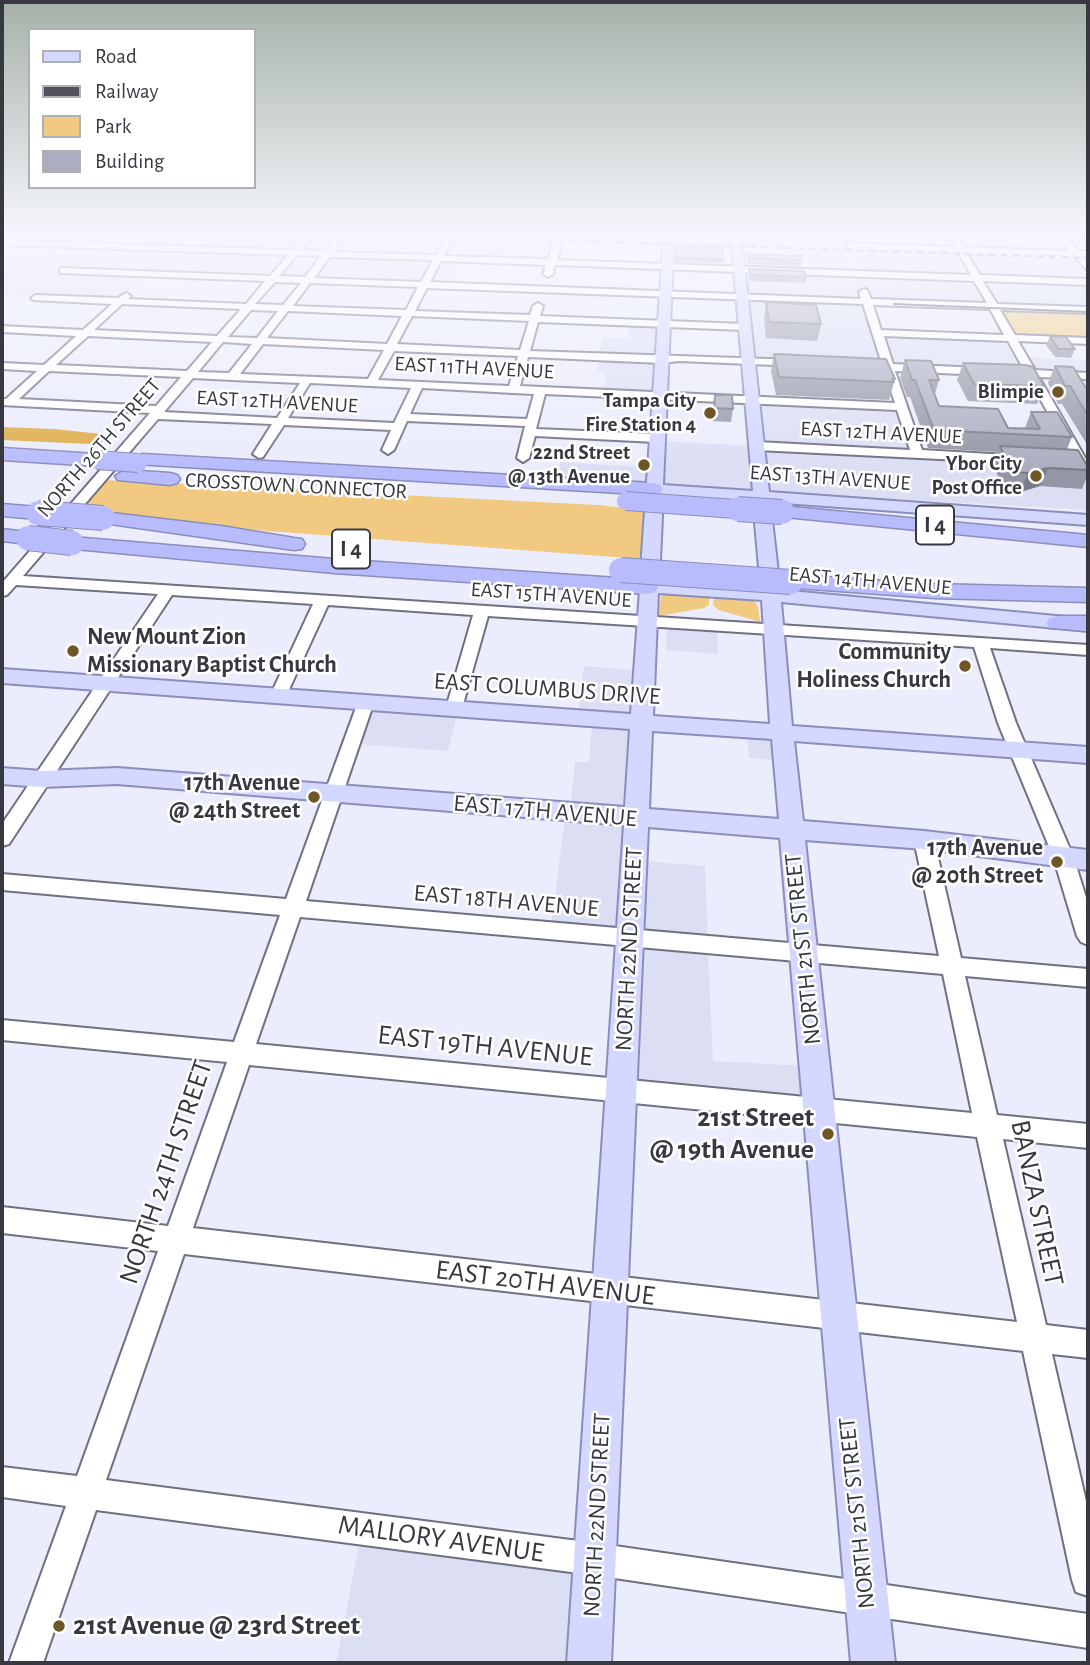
<!DOCTYPE html>
<html>
<head>
<meta charset="utf-8">
<style>
  body { margin:0 }
  #map { position:relative; width:1090px; height:1665px; overflow:hidden; background:#ebedfc; font-family:"Alegreya Sans",sans-serif }
  canvas { display:block }
  .frame { position:absolute; inset:0; border:4px solid #383940; pointer-events:none }
  .legend { position:absolute; left:28px; top:28px; width:228px; height:161px; box-sizing:border-box; background:#fff; border:2px solid #afb0b3; margin:0; padding:9px 12px; list-style:none; font-size:21px; color:#383940 }
  .legend li { display:flex; align-items:center; gap:14px; height:35px }
  .legend b { width:35px; border:2px solid #afb0b3 }
</style>
</head>
<body>
<div id="map">
<canvas width="1090" height="1665"></canvas>
<div class="frame"></div>
<ul class="legend">
<li><b style="height:9px;background:#d4d7fe"></b>Road</li>
<li><b style="height:9px;background:#52535b"></b>Railway</li>
<li><b style="height:19px;background:#f1c981"></b>Park</li>
<li><b style="height:19px;background:#acaec0"></b>Building</li>
</ul>
</div>
<script>
const c = document.querySelector('canvas').getContext('2d');
c.lineJoin = 'round';
function fill(path, color) { c.fillStyle = color; c.fill(path, 'evenodd'); }
const toPath = rows => new Path2D(rows.map(r => 'M' + r).join(''));
function trace(path, color, width, dash) { c.strokeStyle = color; c.lineWidth = width; c.lineCap = dash ? 'butt' : 'round'; c.setLineDash(dash || []); c.stroke(path); }
function drawText(font, color, halo, rows, align = 'center') {
  c.font = font + ' "Alegreya Sans",sans-serif'; c.lineWidth = 5; c.setLineDash([]); c.textBaseline = 'middle'; c.strokeStyle = halo; c.fillStyle = color; for (const [text, x, y, turn = 0] of rows) {
    c.save(); c.translate(x, y); c.rotate((+turn || 0) * Math.PI / 180); c.textAlign = isNaN(turn) ? turn : align; if (halo) c.strokeText(text, 0, 0); c.fillText(text, 0, 0); c.restore();
  }
}
fill(toPath([
  [2,235,555,235,547,259,460,256,446,282,151,272,118,300,2,295],
  [741,235,783,235,785,246,742,245],
  [958,235,998,235,1003,243,1065,245,1074,256,968,253],
  [783,249,842,251,846,261,857,261,854,251,1073,258,1088,280,810,270,808,260,785,259],
  [744,271,1088,284,1088,308,747,295],
  [749,299,863,303,874,334,1004,340,1021,371,756,359],
  [630,324,657,327,654,356,600,353,603,337,628,338],
  [1028,357,1088,360,1088,374,1037,372],
  [599,358,651,360,655,364,653,394,603,392,606,373,597,373],
  [760,403,897,411,908,450,762,443],
  [659,441,1079,463,1088,480,1088,510,857,497,858,501,558,482,560,462,658,468],
  [667,624,717,627,718,654,666,650],
  [584,666,634,670,629,813,570,809,575,762,589,762,593,713,578,711],
  [368,709,457,716,448,751,357,744],
  [747,737,771,738,773,760,749,758],
  [565,817,621,822,629,829,624,934,551,928],
  [641,861,705,866,708,938,637,932],
  [636,946,708,953,713,1061,806,1066,809,1101,631,1082],
  [362,1530,596,1565,589,1663,336,1663]
]), '#dcdff4');
fill(toPath([
  [997,309,1088,313,1088,341,1012,338],
  [105,480,598,505,646,510,641,559,267,531,80,509],
  [672,592,709,596,709,605,704,608,659,616,661,596],
  [714,596,753,600,758,606,760,622,719,610,713,605]
]), '#f1c981');
fill(toPath([
  [2,427,54,429,111,435,101,443,91,444,2,440]
]), '#e0ac49');
const minor = toPath([
  [306,235,314,235,301,250,325,251,338,235,342,235,345,237,334,252,436,255,447,235,455,235,444,256,548,259,556,235,668,238,671,243,563,240,557,260,971,275,958,252,849,249,845,246,849,243,956,247,949,235,957,235,964,247,1069,251,1057,235,1065,235,1079,251,1088,251,1088,257,1083,256,1088,263,1088,271,1074,256,967,253,980,275,1088,279,1088,285,983,281,997,304,1088,307,1088,313,1000,310,1015,335,1088,338,1088,344,1018,341,1035,370,1088,373,1088,379,1039,377,1088,463,1088,478,1082,474,1028,377,895,371,922,450,1025,456,1025,462,1021,463,757,450,751,446,757,442,910,450,897,410,545,394,536,429,656,434,662,438,656,442,535,436,529,458,523,462,517,458,525,426,407,421,394,450,388,454,382,450,391,430,284,425,263,457,259,458,253,454,272,424,158,419,23,576,1088,645,1088,655,990,648,1016,723,1073,856,1088,904,1088,945,1081,942,1077,936,1053,856,998,723,974,647,488,616,462,708,454,714,446,708,473,615,328,605,286,696,278,701,270,696,313,604,172,595,9,844,2,846,2,824,158,594,16,585,7,595,2,596,2,583,150,413,2,405,2,399,6,399,37,371,2,369,2,363,44,365,76,336,2,332,2,326,83,330,112,304,33,300,31,298,36,295,118,298,126,293,131,296,128,299,246,304,265,281,60,273,60,269,63,268,270,276,288,255,2,245,2,240,292,250,306,235],
  [297,255,321,256,305,277,279,276,297,255],
  [330,257,433,260,421,282,314,278,330,257],
  [441,261,546,265,543,274,548,277,553,274,555,265,974,281,987,303,871,299,867,290,864,289,859,292,861,299,430,282,441,261],
  [275,282,301,283,283,305,255,304,275,282],
  [310,283,418,287,406,310,293,306,310,283],
  [427,288,863,304,882,364,863,363,858,366,863,369,884,370,895,403,520,386,528,357,661,363,679,361,798,366,803,363,798,360,530,351,538,322,744,330,749,327,744,324,540,316,543,306,538,303,533,306,530,315,415,311,427,288],
  [122,304,241,309,217,336,94,330,122,304],
  [873,305,990,309,1004,335,881,330,873,305],
  [251,310,278,311,257,338,228,337,251,310],
  [288,311,402,316,387,344,267,338,288,311],
  [412,316,529,321,520,350,397,344,412,316],
  [88,336,212,342,187,371,56,365,88,336],
  [884,336,1008,341,1024,370,893,364,884,336],
  [223,342,252,344,229,373,198,372,223,342],
  [263,344,384,350,368,379,240,374,263,344],
  [394,351,518,356,509,386,378,380,394,351],
  [49,371,181,377,156,406,19,399,49,371],
  [193,378,232,380,300,383,277,418,164,412,193,378],
  [310,383,371,386,411,388,394,423,288,418,310,383],
  [422,388,513,393,534,394,527,419,410,414,422,388],
  [366,697,374,702,306,901,939,956,914,840,917,835,924,833,931,835,934,840,961,958,1088,969,1088,987,965,976,997,1115,1088,1124,1088,1148,1003,1139,1046,1325,1088,1330,1088,1358,1052,1354,1088,1510,1088,1596,1076,1592,1072,1580,1023,1351,184,1254,106,1480,594,1543,1088,1614,1088,1648,594,1575,96,1510,43,1663,9,1663,66,1506,2,1497,2,1467,77,1476,158,1251,2,1233,2,1207,168,1226,227,1062,2,1040,2,1020,234,1042,280,915,2,890,2,874,286,899,358,702,366,697],
  [300,917,943,974,972,1113,256,1044,300,917],
  [249,1065,977,1137,1017,1322,193,1228,249,1065]
]);
const major = toPath([
  [664,235,674,235,663,485,753,491,731,235,741,235,769,492,1088,515,1088,525,770,502,780,590,1088,619,1088,631,781,602,792,726,1088,747,1088,763,794,741,803,821,924,831,1088,850,1088,870,924,849,805,840,895,1663,851,1663,780,838,648,827,611,1663,567,1663,624,825,117,784,42,787,2,784,2,768,42,771,117,768,625,807,630,729,2,683,2,669,631,714,640,590,638,587,640,583,664,235],
  [663,495,753,501,761,589,659,582,663,495],
  [658,593,762,600,770,724,653,716,658,593],
  [652,731,772,739,779,819,649,809,652,731]
]);
const highway = toPath([
  [2,448,97,454,107,460,97,466,2,460,2,448],
  [142,454,653,483,660,485,663,489,660,493,653,495,135,464,132,460,142,454],
  [125,470,170,473,177,475,180,479,177,483,170,485,118,480,115,476,125,470],
  [2,504,38,507,45,509,48,513,45,517,38,519,2,516,2,504],
  [782,506,1088,535,1088,547,775,516,772,512,775,508,782,506],
  [103,512,221,526,294,538,302,539,305,544,302,549,294,550,96,522,93,518,96,514,103,512],
  [2,529,36,533,39,538,36,543,28,544,2,541,2,529],
  [72,537,334,559,647,580,655,582,658,587,655,592,647,594,334,573,64,548,61,543,64,538,72,537],
  [791,575,934,584,1088,588,1088,602,934,598,783,587,780,582,783,577,791,575],
  [1058,616,1088,616,1088,630,1050,628,1046,623,1050,618,1058,616]
]);
trace(minor, '#6f7182', 4);
trace(major, '#8b8ebb', 4);
trace(highway, '#8b8ebb', 3);
fill(minor, '#fff');
fill(major, '#d4d7fe');
fill(highway, '#b8bcfd');
trace(toPath([
  [894,304,1088,312]
]), '#52535b', 2);
const rail = toPath([
  [408,235,1088,258]
]);
trace(rail, '#52535b', 2.5);
trace(rail, '#fff', 2, [6]);
const highwayBridgeFar1 = toPath([
  [97,460,138,463],
  [626,501,763,511]
]);
const highwayBridge = toPath([
  [738,509,782,512],
  [38,513,103,518],
  [28,538,72,543],
  [621,570,791,582]
]);
trace(highwayBridgeFar1, '#8b8ebb', 20, []);
trace(highwayBridge, '#8b8ebb', 26, []);
trace(highwayBridgeFar1, '#b8bcfd', 18);
trace(highwayBridge, '#b8bcfd', 24);
fill(toPath([
  [676,247,723,260,722,263,675,262],
  [747,254,802,260,801,266,747,264],
  [749,269,806,277,805,283,749,281],
  [766,302,821,324,817,341,766,338,764,319],
  [1050,336,1075,349,1071,358,1055,357,1046,345],
  [774,354,895,379,889,400,776,395,771,371],
  [905,360,939,380,935,394,939,406,1008,428,1025,428,1031,412,1072,437,1067,449,1088,467,1088,474,1082,489,1040,486,1020,492,1004,491,993,464,997,452,928,448,910,397,907,397,900,378],
  [963,363,1044,386,1037,404,968,401,957,380],
  [1055,366,1088,391,1088,446,1062,404,1058,404,1048,383],
  [715,395,733,409,731,422,712,421]
]), '#9496a5');
fill(toPath([
  [1048,468,1040,486,1020,492,1028,473]
]), '#787a86');
const building = toPath([
  [676,247,722,247,723,260,676,258,676,247],
  [747,254,801,256,802,260,748,258,747,254],
  [749,269,804,271,806,277,750,275,749,269],
  [766,302,816,305,821,324,769,322,766,302],
  [1050,336,1066,337,1075,349,1058,349,1050,336],
  [774,354,886,359,895,379,892,379,894,382,779,377,774,354],
  [905,360,931,361,939,380,929,380,939,406,998,409,1008,428,1040,429,1031,412,1057,412,1072,437,934,430,915,380,912,380,905,360],
  [963,363,1026,365,1033,367,1044,386,974,384,963,363],
  [1055,366,1073,367,1088,391,1088,416,1070,386,1065,386,1055,366],
  [715,395,732,395,733,409,714,408,715,395],
  [1000,446,1078,450,1088,467,1088,470,1048,468,1028,473,1011,472,1000,446]
]);
fill(building, '#acaec0');
trace(building, '#787a86', 2);
const sky = c.createLinearGradient(0, 0, 0, 468);
sky.addColorStop(0, '#a5b1a8');
sky.addColorStop(0.5, '#f6f7fe');
sky.addColorStop(1, '#f6f7fe00');
c.fillStyle = sky;
c.fillRect(0, 0, 1090, 468);
for (const [x, y, r, color] of [
  [1058,392,7,"#6f5627"],
  [710,413,7,"#6f5627"],
  [644,465,7,"#6f5627"],
  [1036,476,7,"#6f5627"],
  [73,651,7,"#6f5627"],
  [965,666,7,"#6f5627"],
  [314,797,7,"#6f5627"],
  [1057,862,7,"#6f5627"],
  [828,1134,7,"#6f5627"],
  [59,1626,7,"#6f5627"]
]) { const dot = new Path2D(); dot.arc(x, y, r, 0, 2 * Math.PI); c.fillStyle = color; c.fill(dot); trace(dot, '#fff', 2.5); }
drawText('21px', '#383940', '#fff', [
  ["EAST 11TH AVENUE",474,368,3],
  ["EAST 12TH AVENUE",277,402,3],
  ["EAST 12TH AVENUE",881,433,3],
  ["NORTH 26TH STREET",99,448,-49],
  ["EAST 13TH AVENUE",830,478,4],
  ["CROSSTOWN CONNECTOR",296,486,3],
  ["EAST 14TH AVENUE",870,581,5],
  ["EAST 15TH AVENUE",551,595,4]
]);
drawText('bold 21px', '#383940', '#fff', [
  ["Blimpie",1044,392],
  ["Tampa City",696,401],
  ["Fire Station 4",696,425],
  ["22nd Street",630,453],
  ["@ 13th Avenue",630,477],
  ["Ybor City",1022,464],
  ["Post Office",1022,488]
], 'right');
for (const [x, y, w] of [
  [935,525,38],
  [351,549,38]
]) { const box = new Path2D(); box.roundRect(x - w / 2, y - 19.5, w, 39, 5); c.fillStyle = '#fff'; c.fill(box); trace(box, '#383940', 2); }
drawText('bold 23px', '#383940', null, [
  ["I 4",935,525],
  ["I 4",351,549]
]);
drawText('bold 24px', '#383940', '#fff', [
  ["New Mount Zion",87,637,"left"],
  ["Missionary Baptist Church",87,665,"left"],
  ["Community",951,652],
  ["Holiness Church",951,680],
  ["17th Avenue",300,783],
  ["@ 24th Street",300,811],
  ["17th Avenue",1043,848],
  ["@ 20th Street",1043,876]
], 'right');
drawText('24px', '#383940', '#fff', [
  ["EAST COLUMBUS DRIVE",547,689,4],
  ["EAST 17TH AVENUE",545,811,5],
  ["EAST 18TH AVENUE",506,901,5],
  ["NORTH 22ND STREET",629,949,-87],
  ["NORTH 21ST STREET",803,949,-96],
  ["NORTH 21ST STREET",857,1513,-96],
  ["NORTH 22ND STREET",597,1515,-87]
]);
drawText('28px', '#383940', '#fff', [
  ["EAST 19TH AVENUE",485,1046,6],
  ["NORTH 24TH STREET",166,1172,-71],
  ["BANZA STREET",1037,1203,78],
  ["EAST 20TH AVENUE",545,1283,7],
  ["MALLORY AVENUE",441,1539,8]
]);
drawText('bold 28px', '#383940', '#fff', [
  ["21st Street",814,1118],
  ["@ 19th Avenue",814,1150],
  ["21st Avenue @ 23rd Street",73,1626,"left"]
], 'right');
</script>
</body>
</html>
